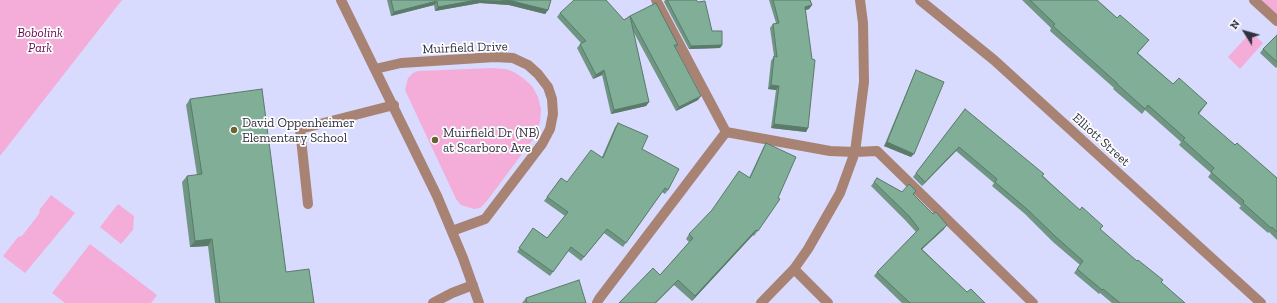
<!DOCTYPE html>
<html>
<head>
<meta charset="utf-8">
<style>
  body { margin:0 }
  #map { position:relative; width:1277px; height:303px; overflow:hidden; background:#d8dafe; font-family:"Zilla Slab",serif }
  canvas { display:block }
  .north { position:absolute; left:1225px; top:12px; width:40px; height:40px; -webkit-text-stroke:3px #fff; paint-order:stroke; rotate:307deg; font-size:11px; font-weight:700; line-height:16px; text-align:center; color:#313143 }
  .north::after { content:''; display:block; margin:auto; width:14px; height:18px; background:#313143; clip-path:polygon(50% 0,100% 100%,50% 72%,0 100%) }
</style>
</head>
<body>
<div id="map">
<canvas width="1277" height="303"></canvas>
<div class="north">N</div>
</div>
<script>
const c = document.querySelector('canvas').getContext('2d');
c.lineJoin = 'round';
function fill(path, color) { c.fillStyle = color; c.fill(path, 'evenodd'); }
const toPath = rows => new Path2D(rows.map(r => 'M' + r).join(''));
function trace(path, color, width, dash) { c.strokeStyle = color; c.lineWidth = width; c.lineCap = dash ? 'butt' : 'round'; c.setLineDash(dash || []); c.stroke(path); }
function drawText(font, color, halo, rows, align = 'center') {
  c.font = font + ' "Zilla Slab",serif'; c.lineWidth = 3.5; c.setLineDash([]); c.textBaseline = 'middle'; c.strokeStyle = halo; c.fillStyle = color; for (const [text, x, y, turn = 0] of rows) {
    c.save(); c.translate(x, y); c.rotate((+turn || 0) * Math.PI / 180); c.textAlign = isNaN(turn) ? turn : align; if (halo) c.strokeText(text, 0, 0); c.fillText(text, 0, 0); c.restore();
  }
}
fill(toPath([
  [0,0,122,0,0,156],
  [1261,0,1277,0,1277,15],
  [1251,32,1263,43,1240,69,1228,57],
  [492,68,506,69,514,72,523,78,532,86,538,97,541,109,540,122,534,138,486,202,480,208,474,209,461,205,456,199,405,90,408,78,413,73,418,71],
  [51,195,75,213,25,273,3,256,18,237,22,236,39,214,40,209],
  [118,204,134,216,133,230,121,244,100,227],
  [90,244,157,295,151,303,65,303,52,293]
]), '#f4add8');
trace(toPath([
  [341,0,437,196,463,258,479,303],
  [656,0,726,132],
  [920,0,994,60,1261,303],
  [1254,0,1277,21],
  [375,69,401,63,495,57,513,58,528,65,538,74,548,87,552,99,553,114,550,129,542,144,485,219,452,231],
  [726,132,830,151,855,152,877,151,1033,303],
  [308,204,300,129,394,105],
  [794,269,828,303],
  [433,303,452,293,473,285],
  [597,303,599,299,726,132],
  [761,303,794,269,808,249,840,193,855,152,864,82,863,23,860,0]
]), '#a88273', 10);
fill(toPath([
  [387,0,551,0,548,10,545,14,509,5,480,3,435,11,434,5,391,16],
  [665,0,696,0,712,31,722,45,720,48,689,49,664,2],
  [769,0,810,0,812,5,809,9,806,10,808,128,806,132,771,128,776,90,768,89,771,61,774,56,770,28,773,24,776,23],
  [1022,0,1097,0,1117,18,1149,40,1138,53,1173,84,1207,103,1199,114,1235,145,1277,178,1277,240,1269,232,1268,233,1239,208,1241,206,1208,177,1211,173,1179,145,1181,142,1145,110,1142,114,1113,89,1114,88,1050,31,1051,28],
  [560,13,624,20,630,16,678,45,676,49,698,100,676,111,633,31,649,102,646,106,611,114,602,75,593,79,577,48,581,43,557,17],
  [1277,35,1277,67,1276,68,1260,53,1263,49],
  [916,70,911,157,884,146,914,74],
  [190,99,286,272,314,303,215,303,208,246,190,247,182,182,187,176,197,175,186,105],
  [965,109,1043,176,1100,230,1185,303,1112,303,1100,293,1099,294,1074,273,1080,265,1053,242,1025,214,992,186,994,183,956,151,922,186,913,177],
  [618,123,642,149,668,190,665,194,662,192,623,247,604,233,581,261,568,251,550,276,517,252,533,228,547,238,565,216,544,201,561,178,567,182,602,157,615,127],
  [766,143,778,198,780,199,754,236,753,235,692,301,674,285,660,275,689,242,686,239,689,234,749,178,763,148],
  [877,178,902,192,916,191,914,195,944,229,922,249,967,292,985,303,902,303,874,276,877,272,916,232,906,221,871,186],
  [526,298,586,303,522,303]
]), '#6e9682');
fill(toPath([
  [477,0,512,1,548,10,545,14,509,5,480,3,435,11,438,7],
  [437,1,434,5,391,16,394,12],
  [812,5,809,9,802,11,805,7],
  [722,45,720,48,689,49,691,46],
  [604,70,602,75,593,79,596,75],
  [771,85,779,86,776,90,768,89],
  [701,96,698,100,676,111,679,107],
  [649,102,646,106,611,114,614,110],
  [774,124,808,128,806,132,771,128],
  [887,142,914,154,911,157,884,146],
  [959,147,956,151,922,186,925,182],
  [947,225,944,229,918,253,921,249],
  [756,230,753,235,692,301,695,296],
  [212,239,208,246,190,247,195,241],
  [678,280,674,285,656,303,655,303]
]), '#5a7a6a');
const building = toPath([
  [391,0,477,0,438,7,437,1,394,12,391,0],
  [502,0,551,0,548,10,512,1,502,0],
  [574,0,606,0,624,20,630,16,649,102,614,110,604,70,596,75,580,44,586,41,560,13,574,0],
  [667,0,696,0,698,2,705,1,712,31,722,31,722,45,691,46,667,0],
  [773,0,810,0,812,5,805,7,812,59,815,60,808,128,774,124,779,86,771,85,774,56,777,57,773,24,779,23,773,0],
  [1030,0,1097,0,1117,18,1120,15,1149,40,1137,53,1173,84,1179,78,1207,103,1198,113,1235,145,1237,143,1277,178,1277,232,1272,227,1271,228,1243,203,1244,201,1211,172,1214,168,1183,140,1185,138,1148,105,1145,109,1117,84,1117,83,1053,26,1055,24,1030,0],
  [656,3,678,45,674,45,701,96,679,107,630,16,656,3],
  [1277,35,1277,62,1263,49,1277,35],
  [916,70,944,82,914,154,887,142,916,70],
  [262,89,286,272,309,269,314,303,220,303,212,239,195,241,187,176,202,174,190,99,262,89],
  [965,109,1044,174,1042,176,1080,210,1082,207,1103,226,1100,229,1137,261,1138,260,1163,280,1161,282,1185,303,1120,303,1103,289,1102,290,1077,269,1083,261,1056,237,1028,210,995,182,997,179,959,147,925,182,916,173,965,109],
  [618,123,648,136,642,149,679,169,668,190,665,188,626,243,607,229,584,257,571,247,553,272,519,248,533,228,547,238,568,212,547,197,561,178,567,182,591,150,603,158,618,123],
  [766,143,796,157,778,198,780,199,758,231,756,230,695,296,678,280,655,303,619,303,653,268,660,275,693,238,689,234,712,210,739,171,750,178,766,143],
  [877,178,902,192,909,184,916,191,913,194,933,214,936,212,947,225,921,249,967,292,971,289,985,303,910,303,877,272,919,229,909,216,874,182,877,178],
  [579,280,586,303,527,303,526,298,579,280]
]);
fill(building, '#80ae97');
trace(building, '#5a7a6a', 1);
for (const [x, y, r, color] of [
  [234,130,4,"#6a6430"],
  [435,140,4,"#6a6430"]
]) { const dot = new Path2D(); dot.arc(x, y, r, 0, 2 * Math.PI); c.fillStyle = color; c.fill(dot); trace(dot, '#fff', 1.5); }
drawText('italic 13px', '#690550', '#fff', [
  ["Bobolink",40,33],
  ["Park",40,48]
]);
drawText('13px', '#313143', '#fff', [
  ["Muirfield Drive",465,48,-2],
  ["Elliott Street",1101,140,42]
]);
drawText('13px', '#313143', '#fff', [
  ["David Oppenheimer",242,123],
  ["Elementary School",242,138],
  ["Muirfield Dr (NB)",443,133],
  ["at Scarboro Ave",443,148]
], 'left');
</script>
</body>
</html>
